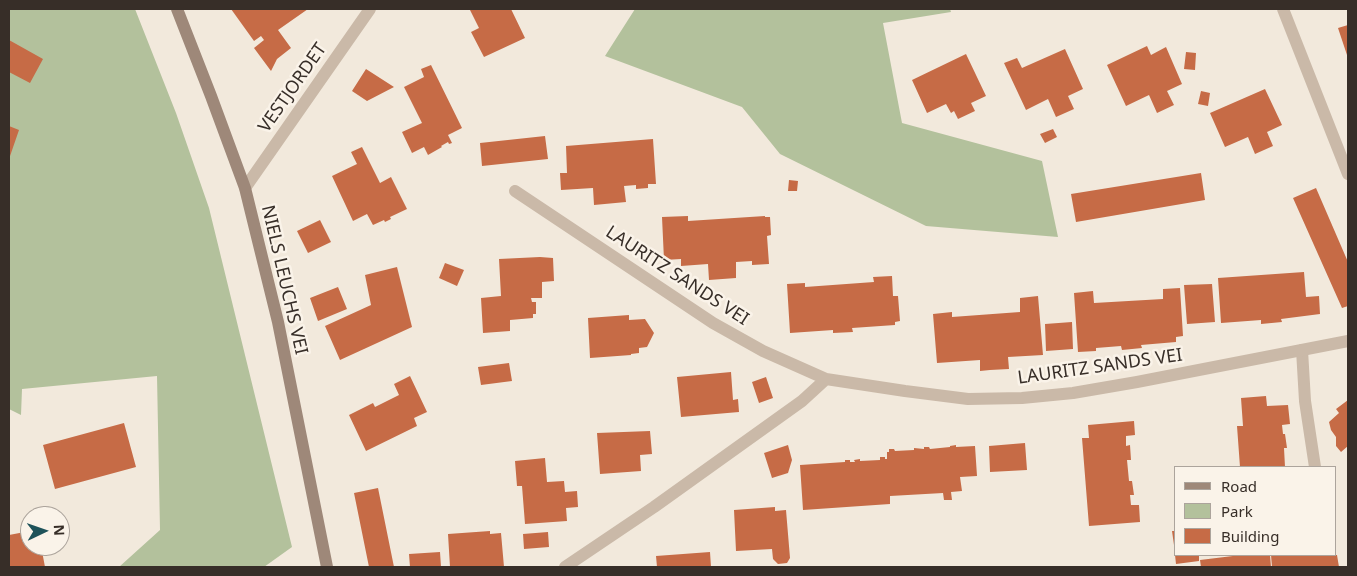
<!DOCTYPE html>
<html>
<head>
<meta charset="utf-8">
<style>
  body { margin:0 }
  #map { position:relative; width:1357px; height:576px; overflow:hidden; background:#f2e9dc; font-family:"Noto Sans",sans-serif }
  canvas { display:block }
  .frame { position:absolute; inset:0; border:10px solid #372e28; pointer-events:none }
  .legend { position:absolute; left:1174px; top:466px; width:162px; height:90px; box-sizing:border-box; background:#faf3e9; border:1px solid #aca49c; margin:0; padding:6px 9px; list-style:none; font-size:15px; color:#372e28 }
  .legend li { display:flex; align-items:center; gap:10px; height:25px }
  .legend b { width:25px; border:1px solid #aca49c }
  .north { position:absolute; left:20px; top:506px; width:50px; height:50px; box-sizing:border-box; background:#faf3e9; border:1px solid #aca49c; border-radius:50%; rotate:87deg; font-size:14px; font-weight:700; line-height:20px; text-align:center; color:#372e28 }
  .north::after { content:''; display:block; margin:auto; width:18px; height:22px; background:#1e5259; clip-path:polygon(50% 0,100% 100%,50% 72%,0 100%) }
</style>
</head>
<body>
<div id="map">
<canvas width="1357" height="576"></canvas>
<div class="frame"></div>
<ul class="legend">
<li><b style="height:6px;background:#9e8879"></b>Road</li>
<li><b style="height:14px;background:#b3c19c"></b>Park</li>
<li><b style="height:14px;background:#c66b46"></b>Building</li>
</ul>
<div class="north">N</div>
</div>
<script>
const c = document.querySelector('canvas').getContext('2d');
c.lineJoin = 'round';
function fill(path, color) { c.fillStyle = color; c.fill(path, 'evenodd'); }
const toPath = rows => new Path2D(rows.map(r => 'M' + r).join(''));
function trace(path, color, width, dash) { c.strokeStyle = color; c.lineWidth = width; c.lineCap = dash ? 'butt' : 'round'; c.setLineDash(dash || []); c.stroke(path); }
function drawText(font, color, halo, rows, align = 'center') {
  c.font = font + ' "Noto Sans",sans-serif'; c.lineWidth = 5; c.setLineDash([]); c.textBaseline = 'middle'; c.strokeStyle = halo; c.fillStyle = color; for (const [text, x, y, turn = 0] of rows) {
    c.save(); c.translate(x, y); c.rotate((+turn || 0) * Math.PI / 180); c.textAlign = isNaN(turn) ? turn : align; if (halo) c.strokeText(text, 0, 0); c.fillText(text, 0, 0); c.restore();
  }
}
fill(toPath([
  [9,9,135,9,176,113,209,208,292,547,264,567,119,567,160,530,157,376,22,389,21,415,9,409],
  [635,9,950,9,951,12,883,23,902,123,1042,161,1058,237,926,226,780,154,742,107,605,56]
]), '#b3c19c');
fill(toPath([
  [231,9,308,9,278,30,291,48,277,59,271,71,254,48,264,40,261,36,254,41],
  [472,9,511,9,525,38,484,57,471,32,479,28,470,10],
  [1348,25,1348,58,1338,28],
  [9,40,43,59,30,83,9,72],
  [1147,46,1151,55,1166,47,1182,84,1167,91,1174,105,1157,113,1149,95,1126,106,1107,65],
  [1065,49,1083,89,1068,96,1074,109,1056,117,1048,99,1026,110,1004,63,1017,58,1022,68],
  [1186,52,1196,53,1195,70,1184,69],
  [966,54,986,96,971,103,975,111,958,119,954,111,951,113,946,104,927,113,912,80],
  [431,65,462,128,448,135,452,143,449,144,448,142,441,146,442,147,428,155,424,147,412,153,402,132,422,123,404,87,424,77,421,69],
  [366,69,394,87,367,101,352,91],
  [1265,89,1282,125,1267,132,1273,146,1255,154,1248,137,1225,147,1210,113],
  [1201,91,1210,93,1208,106,1198,104],
  [9,126,19,130,9,159],
  [1053,129,1057,137,1045,143,1040,134],
  [545,136,548,159,482,166,480,143],
  [653,139,656,184,648,184,648,188,636,189,636,185,624,186,626,202,594,205,593,188,561,190,560,173,567,173,566,146],
  [362,147,380,183,391,177,407,209,390,217,391,219,385,222,384,220,373,225,367,214,353,221,332,176,357,164,351,152],
  [1201,173,1205,200,1076,222,1071,194],
  [789,180,798,181,797,191,788,191],
  [1316,188,1348,262,1348,306,1342,308,1293,198],
  [688,216,688,221,765,216,765,217,770,217,771,235,767,236,769,264,752,265,752,261,736,262,736,278,709,280,708,264,681,266,681,259,664,260,662,217],
  [320,220,331,242,308,253,297,231],
  [540,257,553,258,554,281,542,282,542,298,531,298,532,302,536,302,536,314,533,314,533,318,510,320,510,331,483,333,481,298,501,296,499,259],
  [445,263,464,270,457,286,439,278],
  [397,267,412,327,340,360,325,326,371,305,365,275],
  [1304,272,1306,297,1319,296,1320,314,1281,319,1282,322,1261,324,1261,320,1221,323,1218,278],
  [892,276,893,296,898,296,900,321,895,322,895,325,852,328,853,332,833,333,833,330,790,333,787,284,805,283,805,287,874,282,873,277],
  [1212,284,1215,322,1187,324,1184,285],
  [338,287,347,309,318,321,310,298],
  [1180,288,1183,336,1176,337,1176,342,1141,345,1142,348,1122,350,1121,346,1096,348,1096,351,1078,352,1074,293,1093,291,1094,303,1163,299,1163,289],
  [1038,296,1043,355,1008,357,1009,369,990,370,980,371,980,360,937,363,933,314,952,312,952,317,1020,312,1020,298],
  [629,315,629,320,645,319,654,333,647,347,639,348,639,353,631,354,631,355,590,358,588,318],
  [1072,322,1073,349,1046,351,1045,324],
  [509,363,512,381,481,385,478,367],
  [731,372,733,400,738,399,739,412,681,417,677,377],
  [410,376,427,412,414,418,417,426,366,451,349,415,373,403,375,407,399,395,394,384],
  [766,377,773,398,759,403,752,382],
  [1266,396,1267,406,1288,405,1290,424,1282,425,1283,434,1285,434,1287,448,1284,448,1285,467,1240,467,1237,426,1243,426,1241,398],
  [1348,400,1348,446,1341,452,1336,446,1336,437,1331,430,1329,422,1339,413,1336,409],
  [1134,421,1135,435,1126,436,1126,446,1130,445,1131,460,1127,460,1129,481,1132,481,1134,495,1130,495,1131,505,1139,505,1140,522,1089,526,1082,438,1089,438,1088,425],
  [124,423,136,467,55,489,43,445],
  [650,431,652,454,640,455,641,471,600,474,597,433],
  [1025,443,1027,470,990,472,989,446],
  [788,445,792,460,788,473,772,478,764,453],
  [956,445,956,447,975,446,977,476,960,477,962,491,951,492,952,500,944,500,943,493,890,496,890,504,803,510,800,465,845,462,845,460,850,460,850,462,855,462,854,460,860,459,860,461,880,460,880,457,885,457,885,459,887,459,887,452,889,452,889,449,894,449,895,451,914,450,914,448,924,449,924,447,929,447,930,449,950,447,950,446],
  [545,458,547,482,564,481,565,492,577,491,578,507,566,508,567,521,525,524,522,486,517,486,515,461],
  [378,488,394,567,369,567,354,493],
  [775,507,775,511,786,510,790,558,787,563,778,564,773,559,772,549,736,551,734,510],
  [30,531,30,546,41,546,45,567,9,567,9,535],
  [490,531,490,534,501,533,504,567,450,567,448,534],
  [1172,531,1176,531,1176,552,1175,552],
  [548,532,549,547,524,549,523,534],
  [440,552,441,567,410,567,409,554],
  [710,552,711,567,657,567,656,556],
  [1175,555,1199,555,1199,561,1176,564],
  [1241,555,1270,555,1271,567,1201,567,1200,560],
  [1271,555,1337,555,1339,567,1272,567]
]), '#c66b46');
trace(toPath([
  [1302,350,1305,401,1315,467]
]), '#cab9a8', 12);
trace(toPath([
  [1283,9,1348,174],
  [245,188,370,9],
  [515,191,713,323,763,351,826,379],
  [565,567,654,507,802,401,826,379,905,391,968,399,1022,398,1073,393,1137,382,1348,341]
]), '#cab9a8', 12);
trace(toPath([
  [177,9,211,96,245,188,278,322,327,567]
]), '#9e8879', 12);
drawText('18px', '#372e28', '#faf3e9', [
  ["VESTJORDET",293,88,-55],
  ["LAURITZ SANDS VEI",677,276,33],
  ["NIELS LEUCHS VEI",284,280,77],
  ["LAURITZ SANDS VEI",1100,367,-8]
]);
</script>
</body>
</html>
